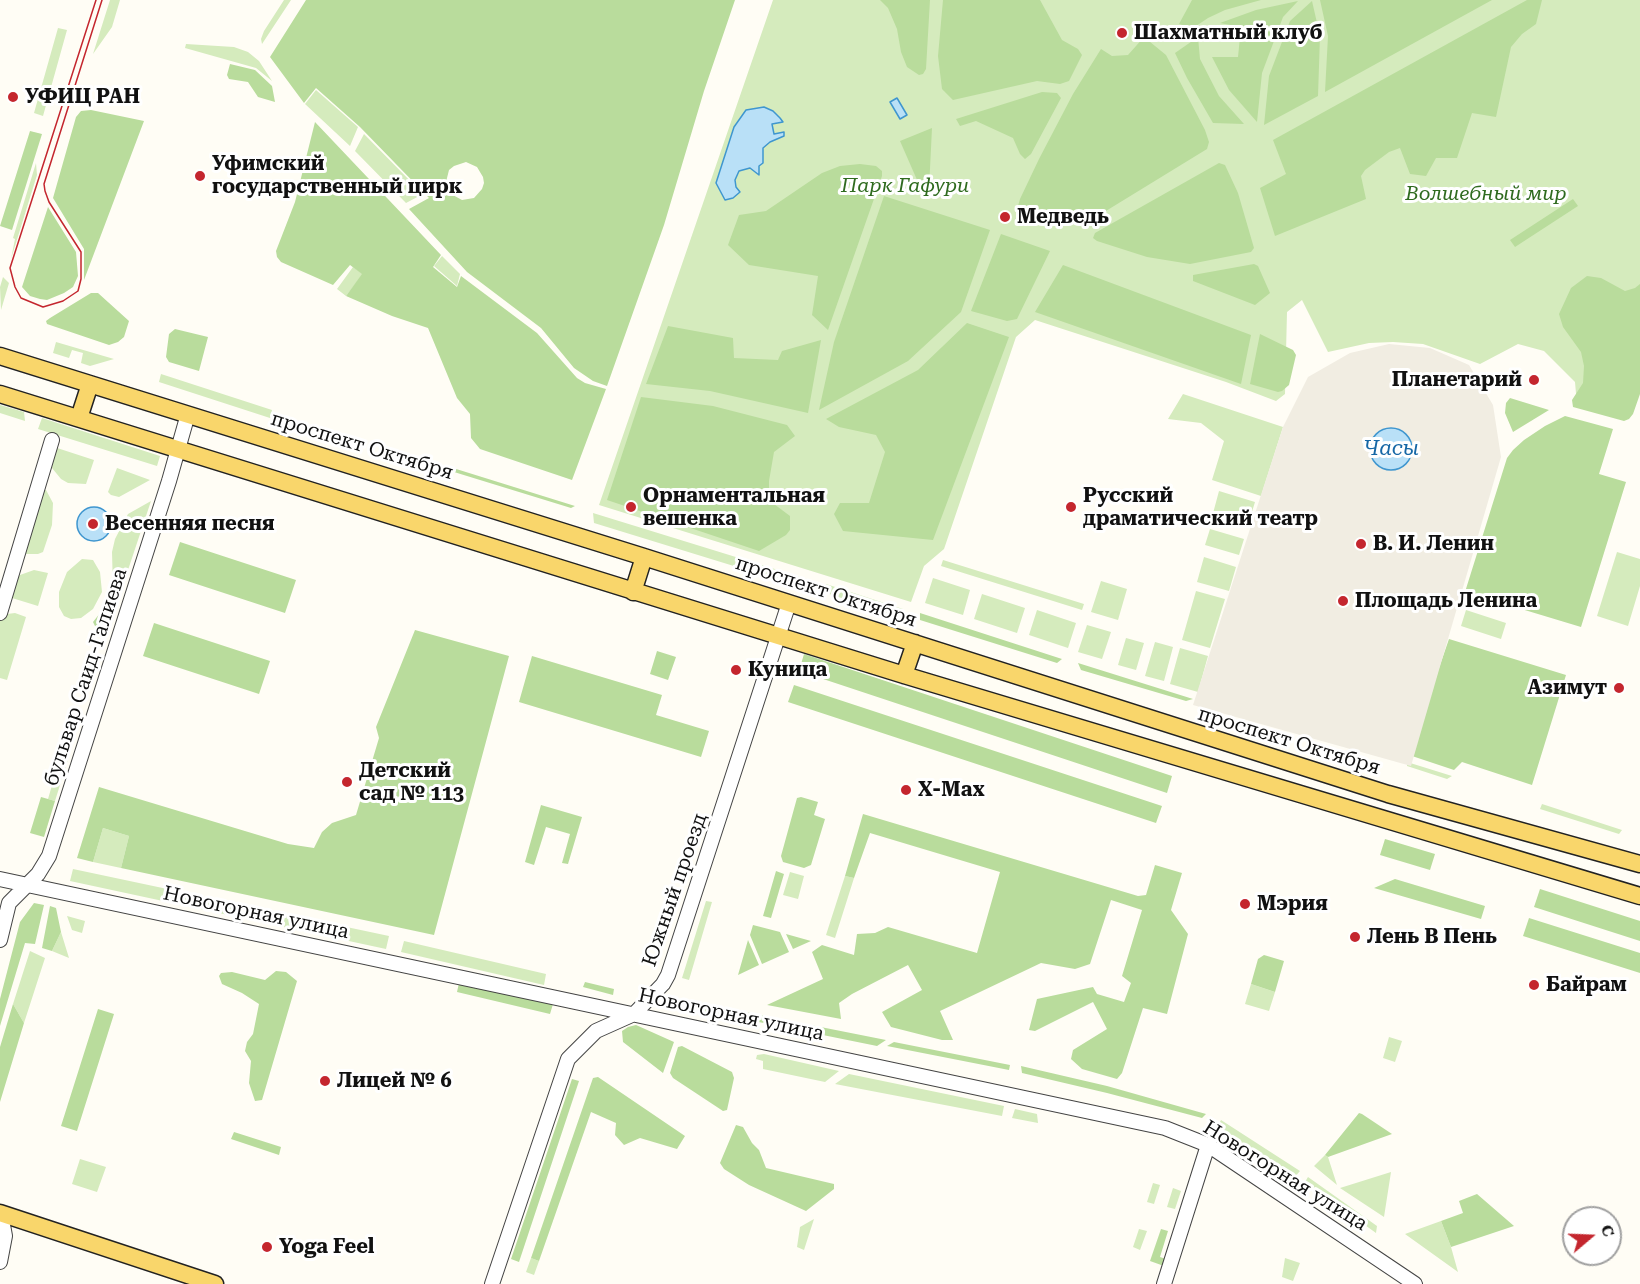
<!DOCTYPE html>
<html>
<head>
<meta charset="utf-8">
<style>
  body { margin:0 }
  #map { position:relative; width:1640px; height:1284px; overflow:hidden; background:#fffdf5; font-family:"Roboto Serif",serif }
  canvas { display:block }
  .north { position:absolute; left:1562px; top:1206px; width:60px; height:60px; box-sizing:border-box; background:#fff; border:2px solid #a0a0a0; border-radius:50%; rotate:71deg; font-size:16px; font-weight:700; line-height:24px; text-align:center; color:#111 }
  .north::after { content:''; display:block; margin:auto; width:21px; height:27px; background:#c4262e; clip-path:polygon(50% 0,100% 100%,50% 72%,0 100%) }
</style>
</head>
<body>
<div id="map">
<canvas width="1640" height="1284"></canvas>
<div class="north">С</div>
</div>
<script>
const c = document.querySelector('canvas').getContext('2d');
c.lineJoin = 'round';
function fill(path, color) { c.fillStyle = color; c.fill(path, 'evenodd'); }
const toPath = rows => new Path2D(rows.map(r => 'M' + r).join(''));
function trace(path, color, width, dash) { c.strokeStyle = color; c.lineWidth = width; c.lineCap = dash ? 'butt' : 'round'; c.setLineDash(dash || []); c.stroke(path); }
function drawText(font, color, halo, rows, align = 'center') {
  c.font = font + ' "Roboto Serif",serif'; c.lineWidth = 6; c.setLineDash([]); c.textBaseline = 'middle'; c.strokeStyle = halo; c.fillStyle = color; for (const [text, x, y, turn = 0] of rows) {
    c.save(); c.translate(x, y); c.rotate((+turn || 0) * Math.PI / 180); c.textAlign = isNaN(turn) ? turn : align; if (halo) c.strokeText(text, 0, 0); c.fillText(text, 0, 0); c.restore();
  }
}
fill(toPath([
  [110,0,120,0,112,27,93,54],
  [284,0,291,0,262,44,261,39,264,31],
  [773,0,1640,0,1640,370,1577,405,1575,382,1544,351,1518,344,1480,364,1423,344,1393,342,1369,343,1328,352,1302,300,1287,312,1285,394,1276,401,1226,382,1035,320,1016,337,944,549,924,566,911,602,599,505],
  [58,28,67,30,43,116,34,113],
  [186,44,234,47,248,52,259,61,272,81,256,68,185,48],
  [316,90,358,127,350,146,305,104],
  [364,134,423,194,406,203,355,151],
  [36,163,37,175,11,259,15,239,13,238],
  [442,256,460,274,457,286,434,266],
  [353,267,363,274,346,296,337,289],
  [3,277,9,283,1,310,0,287],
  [56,342,114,359,90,366,81,363,83,353,72,350,69,358,53,353],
  [161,374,272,410,270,418,159,382],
  [1183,394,1283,427,1261,496,1212,480,1224,441,1201,423,1168,419],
  [0,405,24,412,25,421,0,413],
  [42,418,160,456,157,466,38,429],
  [54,447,94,460,86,484,68,483,61,479,52,468],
  [117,468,150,480,119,497,111,495,108,492],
  [42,490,46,490,53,503,52,525,43,552,38,554,21,554],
  [1219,491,1255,502,1247,528,1212,517],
  [151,501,120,594,113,590,112,552,115,539,128,514],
  [593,513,752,562,750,571,594,523],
  [1210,529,1244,539,1239,555,1205,545],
  [1617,552,1640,559,1640,586,1628,626,1597,616],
  [1204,557,1236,567,1229,591,1197,582],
  [82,559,93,560,100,572,102,592,93,609,81,618,71,619,64,616,59,607,59,592,67,572],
  [943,560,1084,604,1082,610,941,566],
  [762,565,813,581,811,588,760,573],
  [34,570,48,573,38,606,12,598,11,592,14,582,20,575],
  [933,578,970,590,963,615,925,603],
  [1101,581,1127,589,1118,620,1091,612],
  [826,584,903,609,900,617,823,592],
  [1196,591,1225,599,1210,648,1182,640],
  [982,594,1025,608,1017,633,974,619],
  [1037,610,1076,623,1068,648,1029,635],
  [1466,610,1506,623,1501,639,1461,626],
  [15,613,26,617,7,680,0,678,0,621,7,614],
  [1087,625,1111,632,1102,659,1078,652],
  [1126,638,1144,643,1136,670,1118,665],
  [1155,642,1173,647,1164,681,1145,676],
  [1180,648,1208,656,1198,692,1170,684],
  [62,751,70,753,55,801,48,799],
  [1407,762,1452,776,1447,779,1407,766],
  [1542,804,1622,830,1619,834,1540,809],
  [103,828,129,836,121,868,93,862],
  [73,869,389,936,386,949,70,881],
  [790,872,804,876,798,899,783,895],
  [845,876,854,878,835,938,826,935],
  [706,901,712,902,689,980,682,978],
  [67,916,85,921,82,933,72,930],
  [61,932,69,958,52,951],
  [404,941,546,974,544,985,401,952],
  [30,951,45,958,24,1023,13,1004],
  [1251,984,1275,992,1269,1011,1245,1004],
  [1389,1037,1402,1041,1395,1062,1383,1058],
  [764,1054,839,1071,825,1082,763,1069,763,1061,756,1059,757,1055],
  [849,1074,1004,1106,1002,1116,835,1084],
  [1015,1109,1037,1114,1038,1123,1012,1118],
  [1221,1120,1300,1171,1293,1179,1216,1130],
  [1325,1155,1328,1157,1337,1185,1314,1166],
  [80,1159,106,1167,97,1192,72,1184],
  [1391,1172,1384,1217,1340,1188],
  [1308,1177,1377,1226,1376,1233,1305,1182],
  [1153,1183,1160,1185,1154,1204,1147,1202],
  [1173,1188,1181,1191,1175,1209,1167,1207],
  [814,1219,804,1250,797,1247,800,1227],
  [1441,1221,1451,1247,1458,1272,1405,1234],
  [1139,1229,1147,1231,1140,1250,1133,1247],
  [531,1258,539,1261,534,1275,526,1272],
  [1285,1258,1300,1263,1293,1281,1282,1277]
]), '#d5ebbd');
fill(toPath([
  [306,0,735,0,704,91,664,225,607,386,593,381,574,368,541,328,467,272,409,209,429,198,360,127,316,88,304,103,270,57],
  [466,162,477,167,483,177,484,183,482,189,474,198,462,200,451,194,446,182,449,170,454,166],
  [880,0,930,0,926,69,923,74,919,75,907,67,901,52,897,29,888,8],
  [943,0,1040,0,1062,40,1078,49,1082,55,1069,81,1060,84,1037,81,953,100,942,89,938,56],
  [1192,0,1261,0,1225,10,1208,18,1193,28,1179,24],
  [1320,0,1492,0,1325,92,1328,36],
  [1527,0,1542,0,1536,24,1522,34,1511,47,1496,117,1472,113,1457,158,1436,158,1426,176,1410,174,1400,148,1389,152,1365,170,1361,176,1366,199,1275,236,1260,188,1286,174,1273,140],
  [1298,1,1283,17,1262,73,1257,122,1229,90,1212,57,1238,57,1241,27,1220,23,1256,10],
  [1312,1,1320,36,1318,96,1264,125,1269,76,1290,21],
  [1144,37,1166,55,1205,130,1209,142,1207,149,1083,225,1076,224,1041,212,1028,215,1021,212,1018,206,1020,199,1039,159,1073,94,1101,49,1112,56,1128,55],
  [1198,37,1200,59,1219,96,1244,124,1213,123,1187,78,1175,53],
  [230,64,255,70,272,86,275,102,258,97,248,82,229,79,227,75],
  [1042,92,1057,93,1061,98,1031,154,1025,159,1020,154,1013,138,976,121,960,126,956,119],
  [91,110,144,121,84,280,84,249,53,198,76,117,81,111],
  [315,122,441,255,433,267,457,287,461,276,537,333,577,378,585,383,606,389,572,480,480,449,471,438,470,414,457,398,428,328,392,316,346,296,362,274,350,265,333,285,281,262,277,257,276,251,295,202],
  [932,128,929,189,927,193,921,189,900,141],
  [30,131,42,134,12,230,0,226],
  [1219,163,1225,165,1238,193,1254,248,1251,252,1190,264,1147,257,1097,241,1093,238,1095,233],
  [860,164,876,166,882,171,882,176,828,330,812,315,818,276,749,265,728,245,739,215,766,211,822,173,840,166],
  [884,196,990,230,961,312,908,361,819,410,834,342],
  [1573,199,1578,206,1515,247,1510,240],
  [48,207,76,252,78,276,73,287,64,293,47,300,40,299,30,296,22,287],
  [1001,234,1050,251,1017,319,1007,321,971,311],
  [1254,264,1258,266,1270,293,1255,305,1193,281,1193,275],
  [1063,265,1251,335,1241,384,1035,312],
  [1587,276,1601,278,1625,291,1635,288,1640,284,1640,394,1633,414,1629,419,1624,421,1573,407,1572,400,1583,383,1584,366,1581,352,1563,327,1559,314,1571,288],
  [91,293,98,293,129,321,124,337,118,342,109,345,47,324,46,321,50,318],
  [967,323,1009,337,933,540,843,531,834,514,840,503,869,503,885,452,876,435,839,427,826,419,918,370],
  [668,326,733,338,734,358,778,360,782,351,821,340,808,413,710,391,646,384],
  [175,329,208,337,199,371,169,362,166,357,169,334],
  [1260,334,1293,350,1296,355,1289,385,1282,391,1278,392,1250,384],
  [641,397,713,406,787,425,795,436,774,452,769,481,769,497,774,504,790,516,790,530,786,535,759,551,607,500],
  [1510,398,1549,410,1513,432,1505,413,1506,403],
  [1565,416,1613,429,1599,474,1626,482,1581,627,1465,592,1507,458,1513,450,1524,440,1545,426],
  [453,468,575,506,571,508,454,472],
  [180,542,296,580,285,613,169,575],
  [104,608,113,608,109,626,104,632,97,630,93,622],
  [920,613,1062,659,1057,663,920,620],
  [154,623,270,661,259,694,143,656],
  [415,630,509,656,434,935,121,868,129,836,103,828,93,862,77,858,99,787,288,844,314,848,322,832,332,823,356,815,379,738,376,727],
  [1449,639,1566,675,1532,785,1462,762,1454,770,1409,755],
  [657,651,676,657,668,680,650,674],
  [804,654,1172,776,1167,793,799,671],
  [532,656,662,695,656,715,709,731,701,757,519,702],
  [1078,663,1193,699,1186,701,1081,670],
  [794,685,1162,806,1156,823,788,702],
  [41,797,55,801,44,837,30,833],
  [801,797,818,802,814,815,825,819,811,865,804,868,783,862,781,856,797,798],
  [541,805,582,817,568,864,562,863,570,834,546,827,534,865,525,862],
  [863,814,1138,896,1146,895,1155,865,1182,873,1171,910,1188,934,1167,1014,1143,1008,1122,1073,1117,1079,1082,1069,1071,1059,1073,1050,1107,1029,1093,1002,1035,1031,1029,1030,1037,999,1093,987,1097,994,1124,1002,1131,983,1122,976,1142,910,1111,900,1090,964,1075,969,1041,963,940,1011,953,1040,942,1040,891,1027,882,1012,922,990,908,965,852,994,839,1003,841,1019,767,1005,823,979,812,952,822,945,854,955,857,934,875,933,888,927,977,953,1000,872,870,833,854,878,845,876],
  [1385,839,1435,854,1430,870,1380,855],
  [776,871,784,874,771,918,763,916],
  [1395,879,1485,906,1481,919,1374,888],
  [1540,889,1640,921,1640,941,1534,907],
  [34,903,44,905,35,944,25,943,0,1026,0,999,20,922],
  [50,906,56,908,61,932,52,951,42,948],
  [1529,918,1640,953,1640,973,1523,936],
  [753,925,780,932,789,952,762,964,750,935],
  [786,934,811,941,793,949],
  [748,940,759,965,738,975],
  [1264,955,1284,961,1275,992,1251,984,1258,959],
  [276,971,286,972,297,981,262,1100,255,1101,249,1083,251,1061,245,1051,247,1042,253,1034,259,1004,242,993,222,984,219,976,221,973,232,972,265,980],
  [585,982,614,989,613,995,583,987],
  [459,983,553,1004,550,1014,457,992],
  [690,1000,722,1007,720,1016,688,1008],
  [13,1004,24,1023,0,1102,0,1047],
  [98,1009,114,1014,77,1131,61,1126],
  [735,1010,886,1040,877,1046,734,1017],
  [636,1025,674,1042,663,1073,623,1042,622,1031,628,1027],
  [894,1042,1010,1065,1009,1070,887,1046],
  [682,1046,732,1072,734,1078,727,1110,723,1111,673,1078,670,1073,678,1047],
  [1021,1066,1107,1086,1206,1114,1202,1118,1107,1093,1022,1073],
  [598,1077,685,1136,677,1149,640,1138,624,1145,615,1135,616,1123,591,1112,539,1261,531,1258,593,1078],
  [572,1079,579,1081,519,1262,511,1259],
  [1359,1113,1362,1114,1392,1134,1328,1157,1325,1155],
  [736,1125,743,1127,752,1143,759,1150,766,1168,834,1184,834,1189,806,1211,749,1185,724,1169,720,1163],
  [234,1132,281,1147,279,1155,231,1139],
  [1477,1194,1514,1226,1451,1247,1441,1221,1463,1213,1459,1201],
  [1161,1229,1168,1231,1160,1257,1166,1259,1164,1266,1150,1261]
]), '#b9dc9c');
fill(toPath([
  [1389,344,1430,348,1469,365,1493,405,1501,457,1411,766,1193,705,1283,427,1308,377,1350,353]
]), '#f1ede2');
const water = toPath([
  [897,98,907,115,900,119,890,102,897,98],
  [764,107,773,111,780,118,783,122,772,124,774,134,784,132,784,136,770,142,763,148,763,163,759,166,759,175,750,168,739,171,735,180,736,187,740,192,733,198,725,200,716,183,734,127,746,110,764,107],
  '1370 449a21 21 0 1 1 42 0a21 21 0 1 1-42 0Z',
  '77 524a17 17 0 1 1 34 0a17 17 0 1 1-34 0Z'
]);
fill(water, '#b9e0f7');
trace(water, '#3f96cf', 1.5);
const minor = toPath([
  [0,613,52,440],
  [0,879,1165,1128,1208,1145,1415,1284],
  [0,940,9,903,38,874,49,856,169,481,188,414],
  [0,1262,5,1236,1,1214],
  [492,1284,568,1059,596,1031,634,1014,663,984,668,975,789,603],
  [1164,1284,1208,1145]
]);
const major = toPath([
  [0,356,644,557,1388,794,1640,864],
  [0,394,904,675,1640,896],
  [79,418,90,384],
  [633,592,644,557],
  [904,675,915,643],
  [0,1213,215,1284]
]);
trace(minor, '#444', 16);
trace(major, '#222', 19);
trace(minor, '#fff', 14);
trace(major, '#f9d66b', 16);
trace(toPath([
  [96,0,10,268,15,287,21,298,43,307,63,301,78,291,81,279,81,252,49,202,45,191,44,184,102,0]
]), '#c4262e', 1.5);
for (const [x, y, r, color] of [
  [1122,33,6,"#c4262e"],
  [13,97,6,"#c4262e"],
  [200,176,6,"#c4262e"],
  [1005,217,6,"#c4262e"],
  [1534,380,6,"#c4262e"],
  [631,507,6,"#c4262e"],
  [1071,507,6,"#c4262e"],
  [93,524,6,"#c4262e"],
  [1361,544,6,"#c4262e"],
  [1343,601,6,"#c4262e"],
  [736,670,6,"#c4262e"],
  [1619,688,6,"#c4262e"],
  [347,782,6,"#c4262e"],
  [906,790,6,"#c4262e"],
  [1245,904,6,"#c4262e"],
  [1355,937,6,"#c4262e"],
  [1534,985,6,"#c4262e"],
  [325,1081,6,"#c4262e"],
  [267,1247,6,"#c4262e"]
]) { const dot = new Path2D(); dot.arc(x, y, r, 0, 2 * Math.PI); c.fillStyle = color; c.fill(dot); trace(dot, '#fff', 2); }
drawText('bold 20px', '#111', '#fff', [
  ["Шахматный клуб",1134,33],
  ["УФИЦ РАН",25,97],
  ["Уфимский",212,164],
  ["государственный цирк",212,187],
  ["Медведь",1017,217],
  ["Планетарий",1522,380,"right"],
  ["Орнаментальная",643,496],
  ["вешенка",643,519],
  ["Русский",1083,496],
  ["драматический театр",1083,519],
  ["Весенняя песня",105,524],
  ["В. И. Ленин",1373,544],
  ["Площадь Ленина",1355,601],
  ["Куница",748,670],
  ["Азимут",1607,688,"right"],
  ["Детский",359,771],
  ["сад № 113",359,794],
  ["X-Max",918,790],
  ["Мэрия",1257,904],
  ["Лень В Пень",1367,937],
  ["Байрам",1546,985],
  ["Лицей № 6",337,1081],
  ["Yoga Feel",279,1247]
], 'left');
drawText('italic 20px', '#2f6b1f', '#fff', [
  ["Парк Гафури",905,186],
  ["Волшебный мир",1486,194]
]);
drawText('20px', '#111', '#fff', [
  ["проспект Октября",362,446,17],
  ["проспект Октября",826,592,18],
  ["бульвар Саид-Галиева",86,677,-72],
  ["проспект Октября",1289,741,17],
  ["Южный проезд",675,890,-71],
  ["Новогорная улица",256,913,12],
  ["Новогорная улица",731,1015,12],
  ["Новогорная улица",1285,1176,32]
]);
drawText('italic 21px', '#1768a6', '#fff', [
  ["Часы",1391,449]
]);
</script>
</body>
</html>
